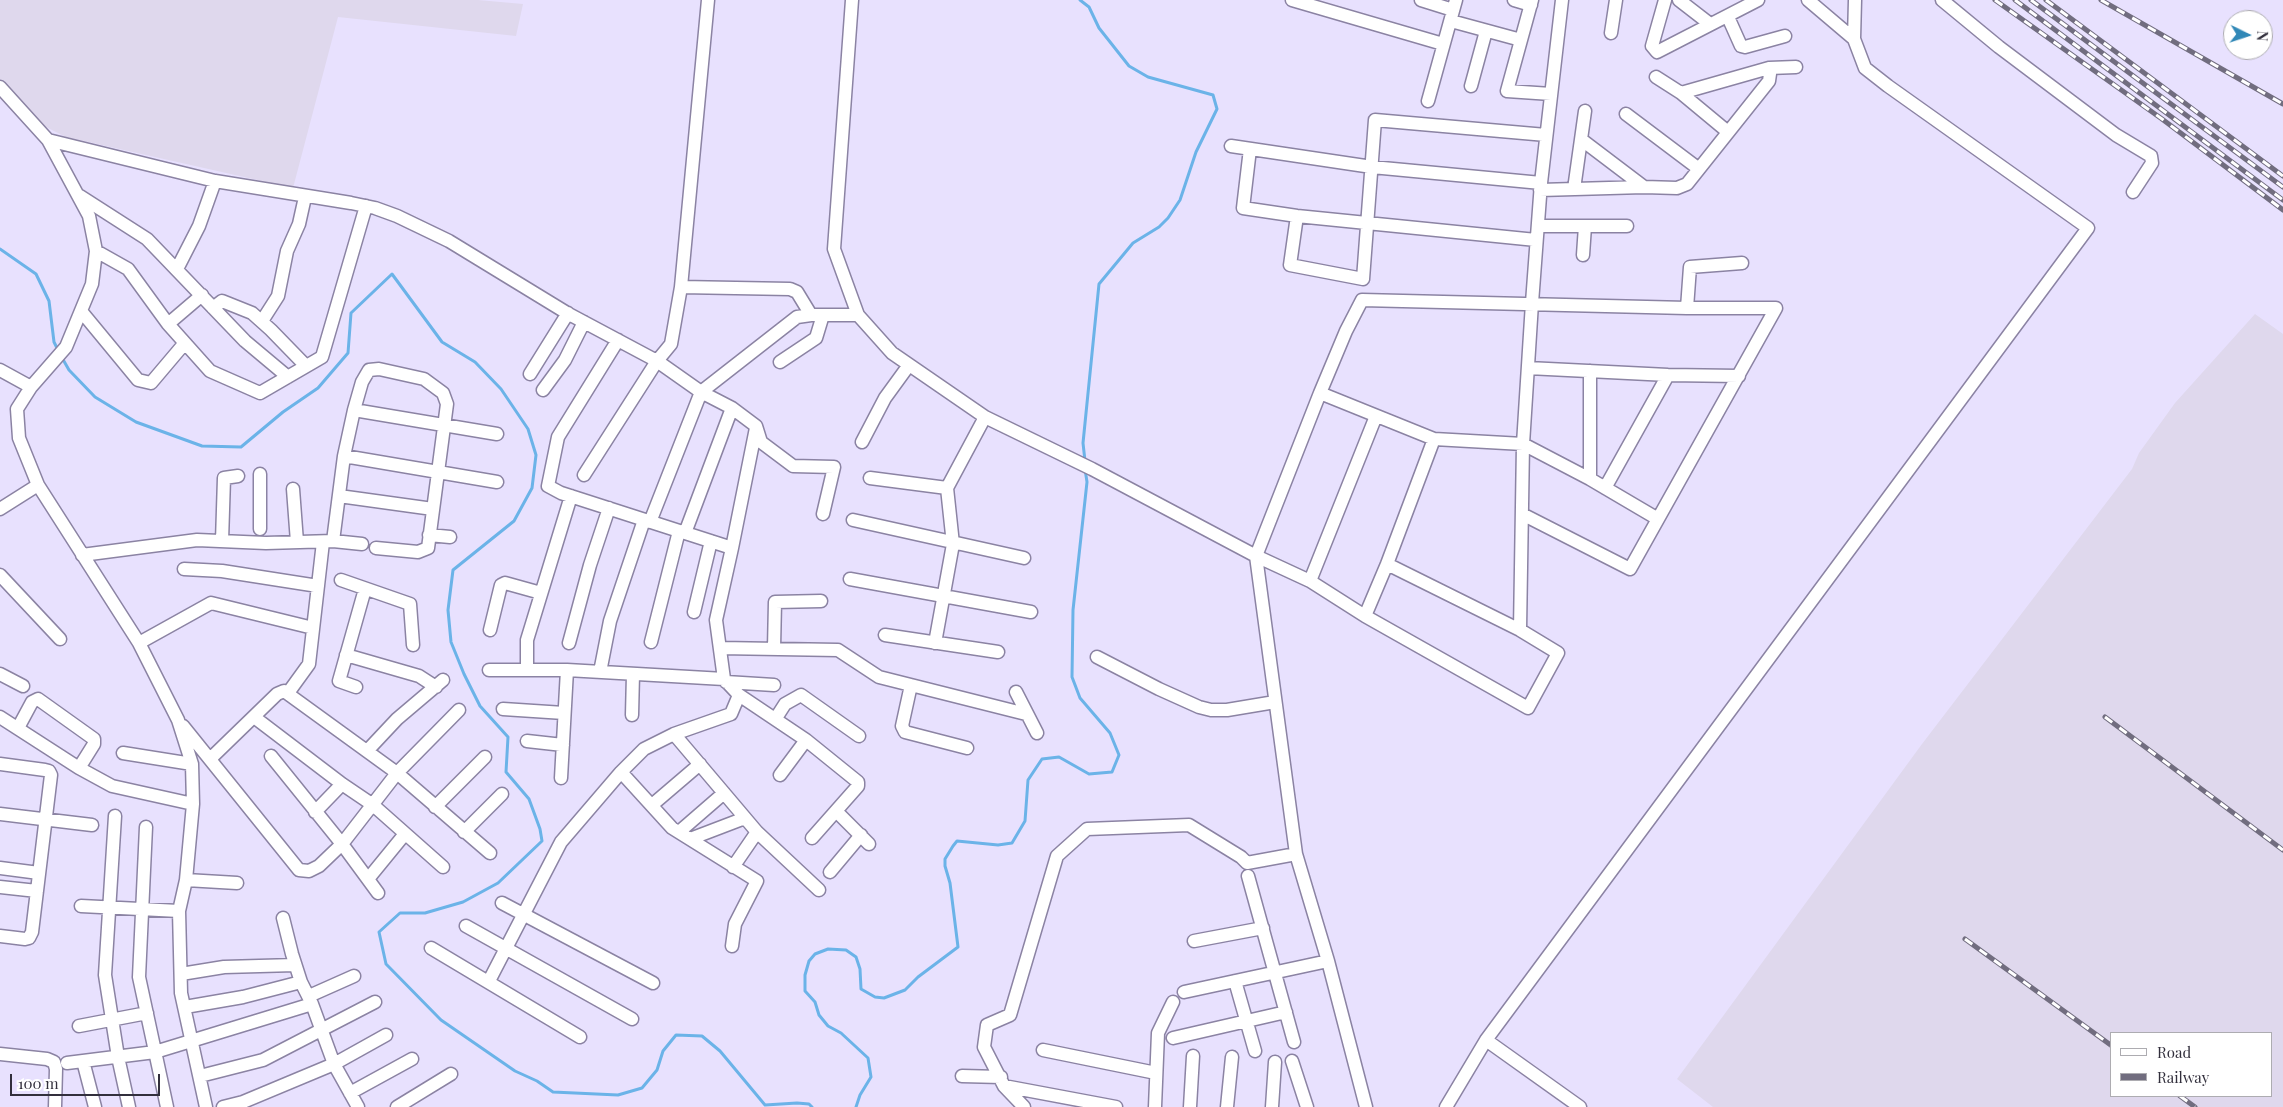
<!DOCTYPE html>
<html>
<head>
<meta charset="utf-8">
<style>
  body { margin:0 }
  #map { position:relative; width:2283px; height:1107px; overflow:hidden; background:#e8e1fe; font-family:"Playfair Display",serif }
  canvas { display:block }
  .legend { position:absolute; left:2110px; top:1032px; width:162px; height:65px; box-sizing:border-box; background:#fff; border:1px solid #adacb1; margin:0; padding:6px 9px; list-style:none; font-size:15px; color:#322f3c }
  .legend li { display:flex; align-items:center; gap:10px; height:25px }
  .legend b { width:25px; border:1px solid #adacb1 }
  .north { position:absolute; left:2223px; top:10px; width:50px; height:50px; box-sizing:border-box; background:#fff; border:1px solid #adacb1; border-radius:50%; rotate:94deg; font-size:14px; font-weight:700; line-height:20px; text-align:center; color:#322f3c }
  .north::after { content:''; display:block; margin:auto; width:18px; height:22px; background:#3188b7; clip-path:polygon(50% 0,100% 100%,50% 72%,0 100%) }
  .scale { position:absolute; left:10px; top:1074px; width:150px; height:22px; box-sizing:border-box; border:2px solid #322f3c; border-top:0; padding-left:6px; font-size:15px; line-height:18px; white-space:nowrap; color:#322f3c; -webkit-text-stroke:4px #fff; paint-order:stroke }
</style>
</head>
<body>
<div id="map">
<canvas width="2283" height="1107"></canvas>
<ul class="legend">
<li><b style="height:6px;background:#fff"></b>Road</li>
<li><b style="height:6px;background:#716d7f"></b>Railway</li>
</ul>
<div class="north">N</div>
<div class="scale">100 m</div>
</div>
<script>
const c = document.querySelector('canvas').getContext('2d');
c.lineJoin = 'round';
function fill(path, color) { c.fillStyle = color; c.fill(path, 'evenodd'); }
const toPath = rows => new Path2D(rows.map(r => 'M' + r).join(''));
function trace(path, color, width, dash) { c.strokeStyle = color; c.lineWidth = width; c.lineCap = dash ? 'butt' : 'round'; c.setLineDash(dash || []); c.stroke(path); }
fill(toPath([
  [0,0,478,0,523,4,516,36,338,17,293,188,66,137,44,126,0,79],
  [2255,314,2283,334,2283,1107,1713,1107,1677,1079,1922,744,2132,469,2139,453,2175,403],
  [2112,1033,2272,1033,2272,1096,2112,1096]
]), '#dfd8ed');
trace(toPath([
  [1080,0,1089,7,1099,28,1129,66,1148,77,1213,95,1217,109,1196,152,1180,200,1168,218,1159,227,1133,243,1099,284,1083,443,1085,461],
  [0,249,36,274,49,301,54,342,58,350],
  [61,356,69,370,95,397,136,422,202,446,241,447,283,412,318,388,348,353,351,313,392,274,442,342,475,362,501,389,528,429,536,455,532,488,514,521,453,570,448,610,451,642,464,674,480,706,508,737,506,772,529,799,540,829,542,841,498,883,463,902,425,913,400,913,379,932,386,964,441,1020,515,1071,537,1081,553,1092,618,1095,642,1088,657,1070,663,1051,676,1035,702,1036,720,1051,765,1105,797,1103,809,1104,812,1107],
  [856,1107,860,1095,871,1077,868,1058,841,1033,828,1026,819,1015,815,1002,805,991,805,975,809,961,815,954,828,949,846,950,856,957,860,969,861,989,875,997,884,998,905,990,918,977,958,947,950,883,945,866,945,859,953,846,957,841,998,845,1012,843,1025,821,1028,780,1042,759,1059,757,1089,774,1112,772,1119,755,1110,733,1080,698,1072,677,1073,610,1087,482,1085,469]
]), '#6bb3e8', 3);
const minor = toPath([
  [852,0,834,249,858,315],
  [1292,0,1443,44],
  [1421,0,1453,10],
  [1514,0,1531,5],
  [1532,0,1507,91,1551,94],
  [1665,0,1652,46,1657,52,1758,0],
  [1679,0,1710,24],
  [1808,0,1854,39],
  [1942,0,1999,47,2116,135,2151,156,2152,163,2133,192],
  [1728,17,1741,46,1745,47,1785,36],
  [1451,21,1521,40],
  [1611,33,1616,0],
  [1656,77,1681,93,1728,132],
  [1471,86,1486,31],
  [0,87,48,140,89,216,96,251,92,284,66,347,31,387,17,409,19,438,38,485,139,643,178,720,192,764,193,804,186,880,179,911,181,993,206,1107],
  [1681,93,1769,68,1796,67],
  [1428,101,1456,0],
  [1626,114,1699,169],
  [48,140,215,181,351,203,375,208,397,216,449,241,567,313,657,361,701,392,732,408,756,426,761,442,793,466,834,467,823,514],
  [1582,140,1644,187],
  [1231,146,1372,167,1541,183],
  [1250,149,1243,208,1297,216,1536,240],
  [1574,189,1585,111],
  [1540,190,1644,187,1677,188,1687,184,1769,81,1770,74,1769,68],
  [80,196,147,239,245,341,288,377],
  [1297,216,1290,265,1363,279,1375,120,1546,135],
  [1538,226,1627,226],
  [96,251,128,269,168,324,210,371,260,393,322,357,366,206],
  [1583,255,1585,226],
  [177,269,199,226,215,181],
  [681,287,790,289,797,292,811,315],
  [213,308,222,301,252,313,271,330,306,366],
  [1687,308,1690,267,1742,263],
  [81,311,138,380,151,383,184,344],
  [262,321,278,296,287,251,299,224,305,197],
  [168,324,202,295],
  [618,340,558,437,548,486,561,493,732,548],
  [780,362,816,338,823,315],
  [1528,368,1668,375,1739,376],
  [0,370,31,387],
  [530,374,568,313],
  [543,390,565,360,584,322],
  [1320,393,1434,439,1523,444,1590,479,1658,519],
  [354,410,362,382,369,370,379,369,424,379,443,393,447,404,428,548,418,552,376,548],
  [756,428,732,548,716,620,724,679,739,695,806,740,858,782,858,786,812,838],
  [862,442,885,398,909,365],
  [344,456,497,482],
  [260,474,260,529],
  [584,475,657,361,671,344,681,287,708,0],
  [870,478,947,488],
  [1590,479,1590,371],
  [1605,488,1668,375],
  [293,489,297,542],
  [339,496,433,509],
  [0,509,38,485],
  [853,520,1024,558],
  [650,522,701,392,797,317,811,315,858,315,892,353,985,417,1092,469,1256,556,1310,581,1365,616,1528,708,1558,653,1520,630,1387,564],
  [685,533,732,408],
  [429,535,450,537],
  [222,541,224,478,238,476],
  [333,541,344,456,354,410,497,434],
  [82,555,197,540,266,543,333,541,362,544],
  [184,569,222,571,318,586],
  [0,575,60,639],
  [850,579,1031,612],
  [341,580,410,604,413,645],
  [1310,581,1376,416],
  [694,612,711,541],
  [1365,616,1387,564,1434,439],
  [490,630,501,585,505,583,541,593],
  [1520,630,1523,444,1532,303,1541,183,1562,0],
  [885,635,998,652],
  [651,642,679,531],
  [139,643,211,603,313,628],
  [569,643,590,565,609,508],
  [935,643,953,544,947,488,985,417],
  [720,648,838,650,879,677,1026,714],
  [774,648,775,602,821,601],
  [346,655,419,676,436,687],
  [1097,657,1159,689,1199,707,1211,710,1227,710,1275,702],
  [489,670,567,670,724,679],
  [527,670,527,640,571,496],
  [600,672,610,621,644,520],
  [0,674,23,686],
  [726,682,774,685],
  [911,685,902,726,905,732,967,748],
  [356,687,339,681,365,589],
  [1016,692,1037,733],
  [288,693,309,664,323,542],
  [503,709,564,713],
  [632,715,633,674],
  [0,717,79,768,112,786,193,804],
  [254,717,342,784,373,805,443,867],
  [776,718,785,704,801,695,859,736],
  [183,726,299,870,309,871,319,866,342,844,397,773,459,710],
  [18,728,32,702,38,699,94,739,94,744,79,768],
  [674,734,757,832,819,890],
  [527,741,563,745],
  [367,751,397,719,443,680],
  [123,753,192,764],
  [271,756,342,844,378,893],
  [210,759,277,694,284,691,397,773,490,853],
  [0,764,45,770,49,771,51,775,32,932,29,938,25,939,0,936],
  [621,772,672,828,757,881,735,924,732,946],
  [780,775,806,740],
  [561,778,567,670],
  [652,805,700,764],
  [435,807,485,757],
  [836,811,869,844],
  [315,812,342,784],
  [0,814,92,825],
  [115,816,105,975,118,1057,129,1107],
  [146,827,139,977,167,1107],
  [464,832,502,794],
  [679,832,724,793],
  [690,839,745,818],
  [733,867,757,832],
  [0,868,39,873],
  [830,872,861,835],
  [1248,876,1294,1042],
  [368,879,404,835],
  [186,880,237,883],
  [0,887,37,891],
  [502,903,653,983],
  [81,906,179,911],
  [283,918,292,954,301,982,312,1004,334,1064,358,1107],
  [466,926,632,1019],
  [1194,941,1263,928],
  [431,948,580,1037],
  [181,974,224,967,295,965],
  [489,981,561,842,621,772,644,749,674,734,731,714,739,695],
  [1235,981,1255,1051],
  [1184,992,1328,961],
  [309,996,354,976],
  [185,1007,243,997,301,982],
  [79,1026,147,1013],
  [1173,1038,1286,1012],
  [1486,1040,1580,1107],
  [1043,1050,1156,1073],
  [0,1054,47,1059,54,1062,56,1069,55,1107],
  [83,1061,95,1107],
  [1292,1061,1307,1107],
  [67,1063,155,1052,312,1004],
  [200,1076,263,1060,375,1002],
  [962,1076,1001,1077],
  [1004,1086,1116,1107],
  [350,1093,412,1059],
  [223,1107,243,1102,334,1064,386,1035],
  [397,1107,451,1074],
  [1024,1107,1004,1086,984,1047,987,1025,1010,1015,1057,856,1087,829,1189,825,1241,857,1247,863,1296,854],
  [1155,1107,1158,1033,1173,1002],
  [1190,1107,1193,1056],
  [1227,1107,1232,1057],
  [1272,1107,1275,1062],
  [1366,1107,1328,961,1296,854,1256,556,1320,393,1346,331,1362,300,1687,308,1776,308,1630,569,1522,514],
  [1446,1107,1486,1040,2088,228,1888,86,1865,68,1854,39,1855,0]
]);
trace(minor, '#8b83a3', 15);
trace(minor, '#fff', 12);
const rail = toPath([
  [1995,0,2162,119,2283,210],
  [2015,0,2283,200],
  [2031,0,2283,187],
  [2046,0,2283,176],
  [2101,0,2283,104],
  [2105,717,2283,850],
  [1965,939,2112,1046],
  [2180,1096,2195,1107]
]);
trace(rail, '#716d7f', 5);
trace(rail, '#fff', 3, [9]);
</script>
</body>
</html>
